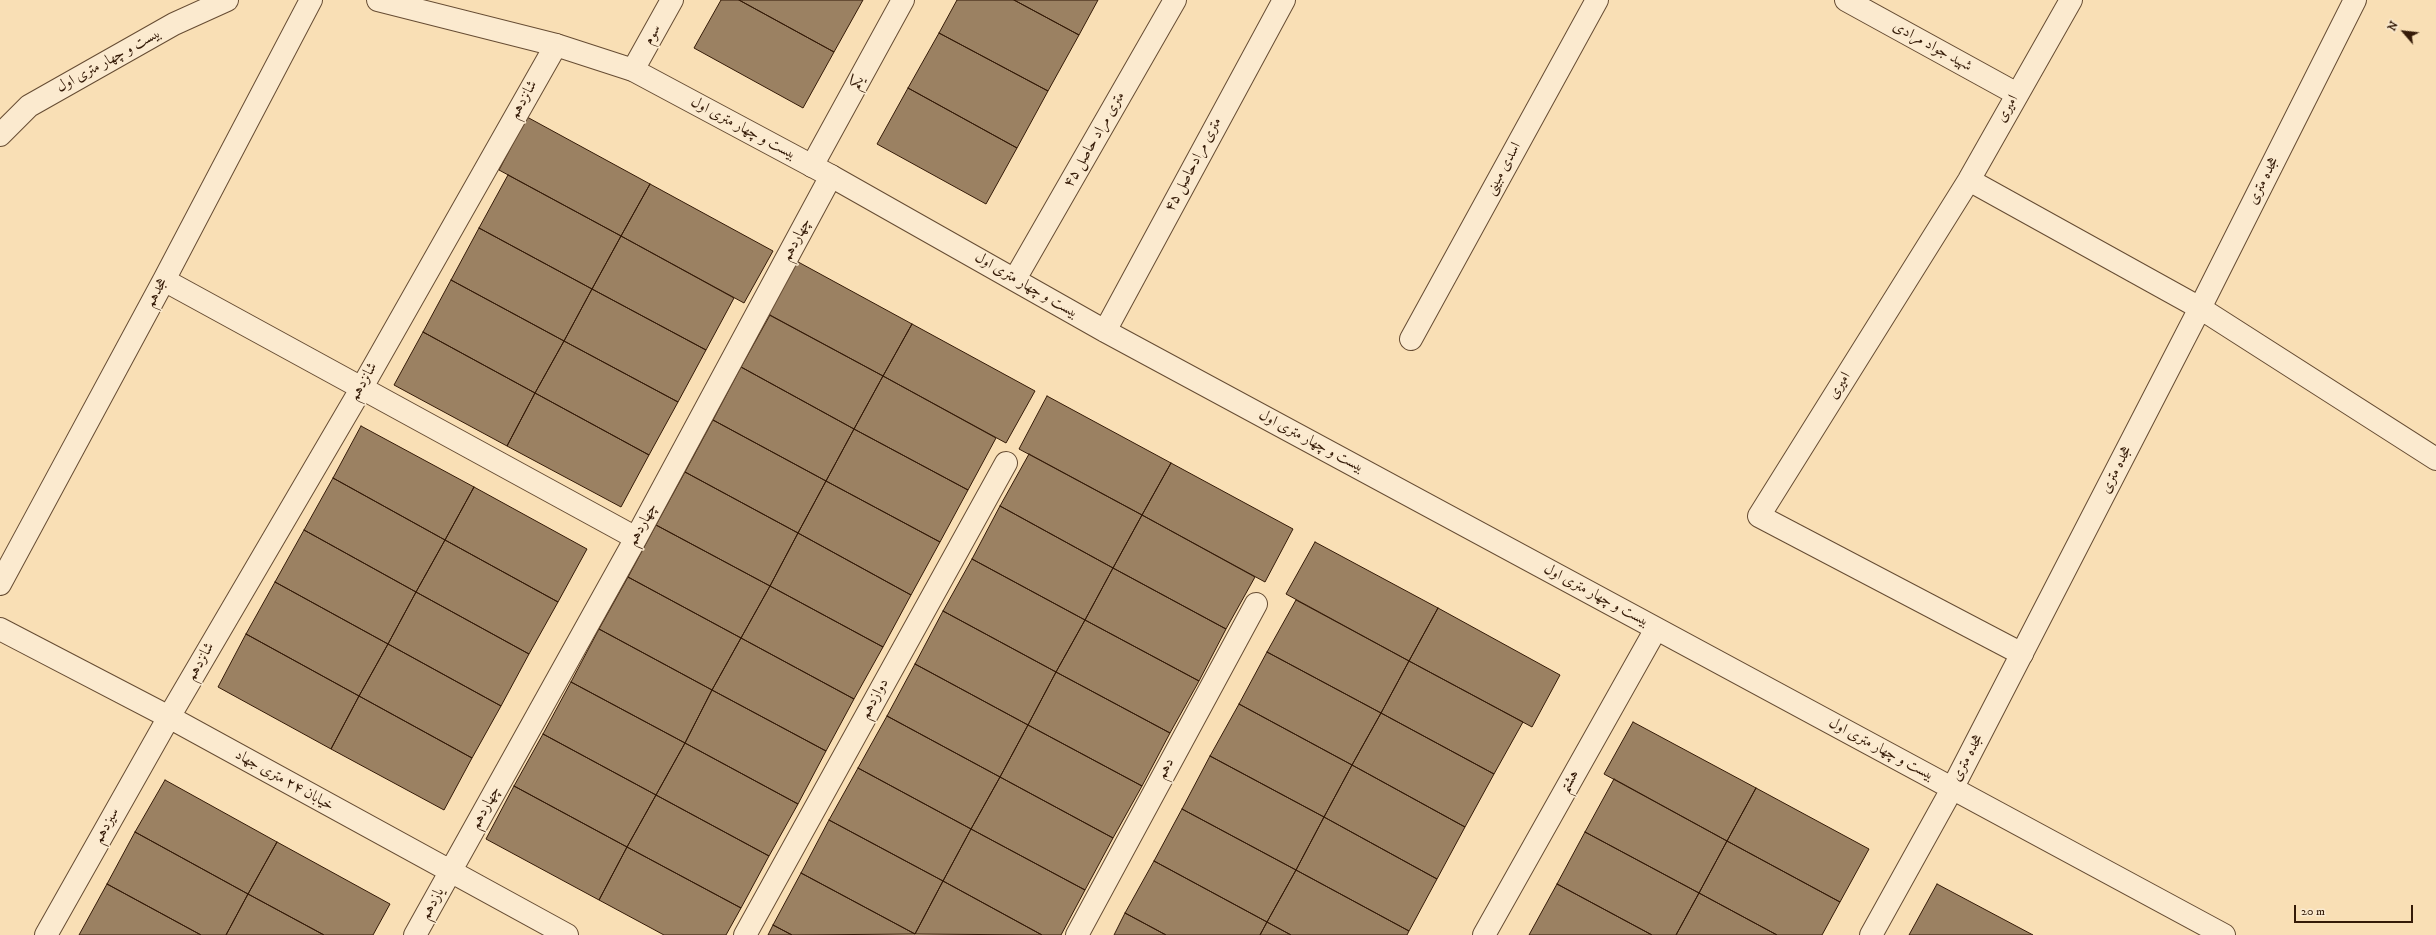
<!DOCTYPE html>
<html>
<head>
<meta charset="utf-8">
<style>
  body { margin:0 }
  #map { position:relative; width:2436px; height:935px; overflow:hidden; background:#f9dfb5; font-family:"IM FELL DW Pica",serif }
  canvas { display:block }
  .north { position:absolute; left:2384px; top:12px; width:40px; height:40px; -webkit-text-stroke:3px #fbeacf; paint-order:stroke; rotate:298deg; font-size:11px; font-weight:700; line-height:16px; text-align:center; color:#351b08 }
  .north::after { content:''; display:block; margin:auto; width:14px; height:18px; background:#351b08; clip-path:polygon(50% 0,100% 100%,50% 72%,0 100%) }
  .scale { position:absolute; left:2294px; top:905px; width:119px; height:18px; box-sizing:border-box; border:2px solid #351b08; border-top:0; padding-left:5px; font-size:12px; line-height:14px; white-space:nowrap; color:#351b08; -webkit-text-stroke:3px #fbeacf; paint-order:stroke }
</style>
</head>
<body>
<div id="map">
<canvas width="2436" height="935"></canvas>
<div class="north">N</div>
<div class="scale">20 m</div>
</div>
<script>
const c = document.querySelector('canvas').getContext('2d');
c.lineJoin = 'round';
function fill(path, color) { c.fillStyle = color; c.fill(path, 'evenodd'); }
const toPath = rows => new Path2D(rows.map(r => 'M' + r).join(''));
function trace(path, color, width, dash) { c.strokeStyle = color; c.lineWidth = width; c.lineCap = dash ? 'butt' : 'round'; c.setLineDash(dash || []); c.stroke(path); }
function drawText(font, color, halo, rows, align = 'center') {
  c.font = font + ' "IM FELL DW Pica",Amiri,serif'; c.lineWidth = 3; c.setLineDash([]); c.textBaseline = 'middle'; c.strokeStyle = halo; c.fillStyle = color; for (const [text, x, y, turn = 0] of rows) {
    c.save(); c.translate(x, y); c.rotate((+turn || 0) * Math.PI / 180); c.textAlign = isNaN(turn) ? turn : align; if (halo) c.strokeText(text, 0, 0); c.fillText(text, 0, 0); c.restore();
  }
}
const building = toPath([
  [721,0,739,0,834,52,803,108,694,48,721,0],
  [739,0,863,0,834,52,739,0],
  [957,0,1014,0,1079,35,1048,91,939,33,957,0],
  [1014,0,1098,0,1079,35,1014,0],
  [939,33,1048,91,1017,148,908,88,939,33],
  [908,88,1017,148,986,204,877,144,908,88],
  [527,117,650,184,621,236,499,170,527,117],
  [508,175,621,236,592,289,479,228,508,175],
  [650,184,773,251,744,303,621,236,650,184],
  [479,228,592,289,564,341,451,280,479,228],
  [621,236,734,298,706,350,592,289,621,236],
  [789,257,912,324,883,376,760,310,789,257],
  [451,280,564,341,535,393,423,332,451,280],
  [592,289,706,350,678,402,564,341,592,289],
  [770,315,883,376,854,429,741,367,770,315],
  [912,324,1035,391,1006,443,883,376,912,324],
  [423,332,535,393,507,446,394,385,423,332],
  [564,341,678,402,649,455,535,393,564,341],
  [741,367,854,429,826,481,713,420,741,367],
  [883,376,996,438,968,490,854,429,883,376],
  [535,393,649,455,621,507,507,446,535,393],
  [1047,396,1171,463,1142,515,1019,449,1047,396],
  [713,420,826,481,798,533,685,472,713,420],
  [361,426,474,487,445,540,333,478,361,426],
  [854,429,968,490,940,542,826,481,854,429],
  [1029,454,1142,515,1113,568,1000,506,1029,454],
  [1171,463,1293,529,1265,582,1142,515,1171,463],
  [685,472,798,533,770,586,656,525,685,472],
  [333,478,445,540,416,592,304,530,333,478],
  [826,481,940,542,911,595,798,533,826,481],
  [474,487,587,549,558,602,445,540,474,487],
  [1000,506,1113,568,1085,620,972,559,1000,506],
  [1142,515,1255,577,1226,629,1113,568,1142,515],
  [656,525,770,586,741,638,628,577,656,525],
  [304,530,416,592,388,644,275,582,304,530],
  [798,533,911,595,883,647,770,586,798,533],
  [445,540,558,602,529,654,416,592,445,540],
  [1315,542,1438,608,1409,661,1286,594,1315,542],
  [972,559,1085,620,1056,672,943,611,972,559],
  [1113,568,1226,629,1199,681,1085,620,1113,568],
  [628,577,741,638,712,690,599,629,628,577],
  [275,582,388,644,359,696,246,634,275,582],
  [770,586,883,647,854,699,741,638,770,586],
  [416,592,529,654,501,706,388,644,416,592],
  [1296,600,1409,661,1381,713,1267,652,1296,600],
  [1438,608,1560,675,1532,727,1409,661,1438,608],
  [943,611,1056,672,1028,725,915,664,943,611],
  [1085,620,1199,681,1170,733,1056,672,1085,620],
  [599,629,712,690,685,743,571,682,599,629],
  [246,634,359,696,331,749,218,687,246,634],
  [741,638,854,699,826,751,712,690,741,638],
  [388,644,501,706,472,758,359,696,388,644],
  [1267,652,1381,713,1352,765,1239,704,1267,652],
  [1409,661,1523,722,1494,774,1381,713,1409,661],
  [915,664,1028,725,1000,777,887,716,915,664],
  [1056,672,1170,733,1142,786,1028,725,1056,672],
  [571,682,685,743,656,795,543,734,571,682],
  [712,690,826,751,798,804,685,743,712,690],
  [359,696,472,758,444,810,331,749,359,696],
  [1239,704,1352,765,1324,817,1210,756,1239,704],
  [1381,713,1494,774,1465,827,1352,765,1381,713],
  [887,716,1000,777,971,829,858,768,887,716],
  [1633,722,1756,788,1727,841,1604,774,1633,722],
  [1028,725,1142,786,1113,838,1000,777,1028,725],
  [543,734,656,795,627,847,514,786,543,734],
  [685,743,798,804,769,856,656,795,685,743],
  [1210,756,1324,817,1296,870,1182,809,1210,756],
  [1352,765,1465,827,1437,879,1324,817,1352,765],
  [858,768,971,829,943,881,829,820,858,768],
  [1000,777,1113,838,1085,890,971,829,1000,777],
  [1614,779,1727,841,1699,893,1585,832,1614,779],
  [165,780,277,842,248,894,135,832,165,780],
  [514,786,627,847,599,900,486,839,514,786],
  [1756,788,1869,849,1840,902,1727,841,1756,788],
  [656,795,769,856,741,908,627,847,656,795],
  [1182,809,1296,870,1267,922,1154,861,1182,809],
  [1324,817,1437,879,1409,931,1296,870,1324,817],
  [829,820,943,881,915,934,801,873,829,820],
  [971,829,1085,890,1061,935,1042,935,943,881,971,829],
  [135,832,248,894,226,935,201,935,107,884,135,832],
  [1585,832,1699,893,1676,935,1652,935,1557,884,1585,832],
  [1727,841,1840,902,1822,935,1777,935,1699,893,1727,841],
  [277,842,390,904,373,935,324,935,248,894,277,842],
  [627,847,741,908,726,935,664,935,599,900,627,847],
  [1154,861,1267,922,1260,935,1166,935,1125,913,1154,861],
  [1296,870,1409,931,1407,935,1291,935,1267,922,1296,870],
  [801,873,915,934,792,935,773,925,801,873],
  [943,881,1042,935,915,934,943,881],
  [107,884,201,935,79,935,107,884],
  [1557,884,1652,935,1529,935,1557,884],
  [1937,884,2033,935,1909,935,1937,884],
  [1699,893,1777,935,1676,935,1699,893],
  [248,894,324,935,226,935,248,894],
  [1125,913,1166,935,1114,935,1125,913],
  [1267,922,1291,935,1260,935,1267,922],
  [773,925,792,935,768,935,773,925]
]);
fill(building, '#9b8162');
trace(building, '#351b08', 1);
const minor = toPath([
  [1846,0,2017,94],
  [633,70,672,0],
  [812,166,903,0],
  [1969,180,2200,308,2355,0],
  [164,280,636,538],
  [1411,339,1597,0],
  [0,584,164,280,311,0],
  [0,629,169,717,567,935],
  [2022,654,1759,516,1969,180,2071,0],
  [46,935,169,717,361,389,556,45],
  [415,935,636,538,831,176],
  [745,935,1006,463],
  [1077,935,1256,604],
  [1484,935,1656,629]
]);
const tertiary = toPath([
  [378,0,556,45,633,70,831,176,1105,331,2224,935],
  [0,135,29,106,174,24,227,0],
  [1015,279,1175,0],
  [1105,331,1284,0],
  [1871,935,1952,789,2200,308,2436,459]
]);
trace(minor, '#664c33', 24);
trace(tertiary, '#664c33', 24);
trace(minor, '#fbeacf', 22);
trace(tertiary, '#fbeacf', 22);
drawText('15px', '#351b08', '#fbeacf', [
  ["سوم",653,35,-61],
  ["شهید جواد مرادی",1932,47,29],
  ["بیست و چهار متری اول",109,61,-29],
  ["یکم",858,83,-61],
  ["شانزدهم",524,100,-60],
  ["امیری",2008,109,-60],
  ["بیست و چهار متری اول",743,129,28],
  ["۴۵ متری مراد حاصل",1095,140,-60],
  ["۴۵ متری مرادحاصل",1194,165,-62],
  ["اسدی مبینی",1504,169,-61],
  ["هجده متری",2264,181,-63],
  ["چهاردهم",797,240,-62],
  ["بیست و چهار متری اول",1026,286,30],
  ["هجدهم",157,293,-62],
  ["شانزدهم",364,382,-60],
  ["امیری",1840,386,-58],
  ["بیست و چهار متری اول",1311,442,28],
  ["هجده متری",2117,470,-63],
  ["چهاردهم",643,525,-61],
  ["بیست و چهار متری اول",1596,596,28],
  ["شانزدهم",201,662,-60],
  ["دوازدهم",875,699,-61],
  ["بیست و چهار متری اول",1881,750,28],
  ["هجده متری",1968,758,-62],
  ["دهم",1166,769,-62],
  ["خیابان ۲۴ متری جهاد",284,781,29],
  ["هشتم",1570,782,-61],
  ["چهاردهم",486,808,-61],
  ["سیزدهم",107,826,-61],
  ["یازدهم",433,904,-61]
]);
</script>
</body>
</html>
